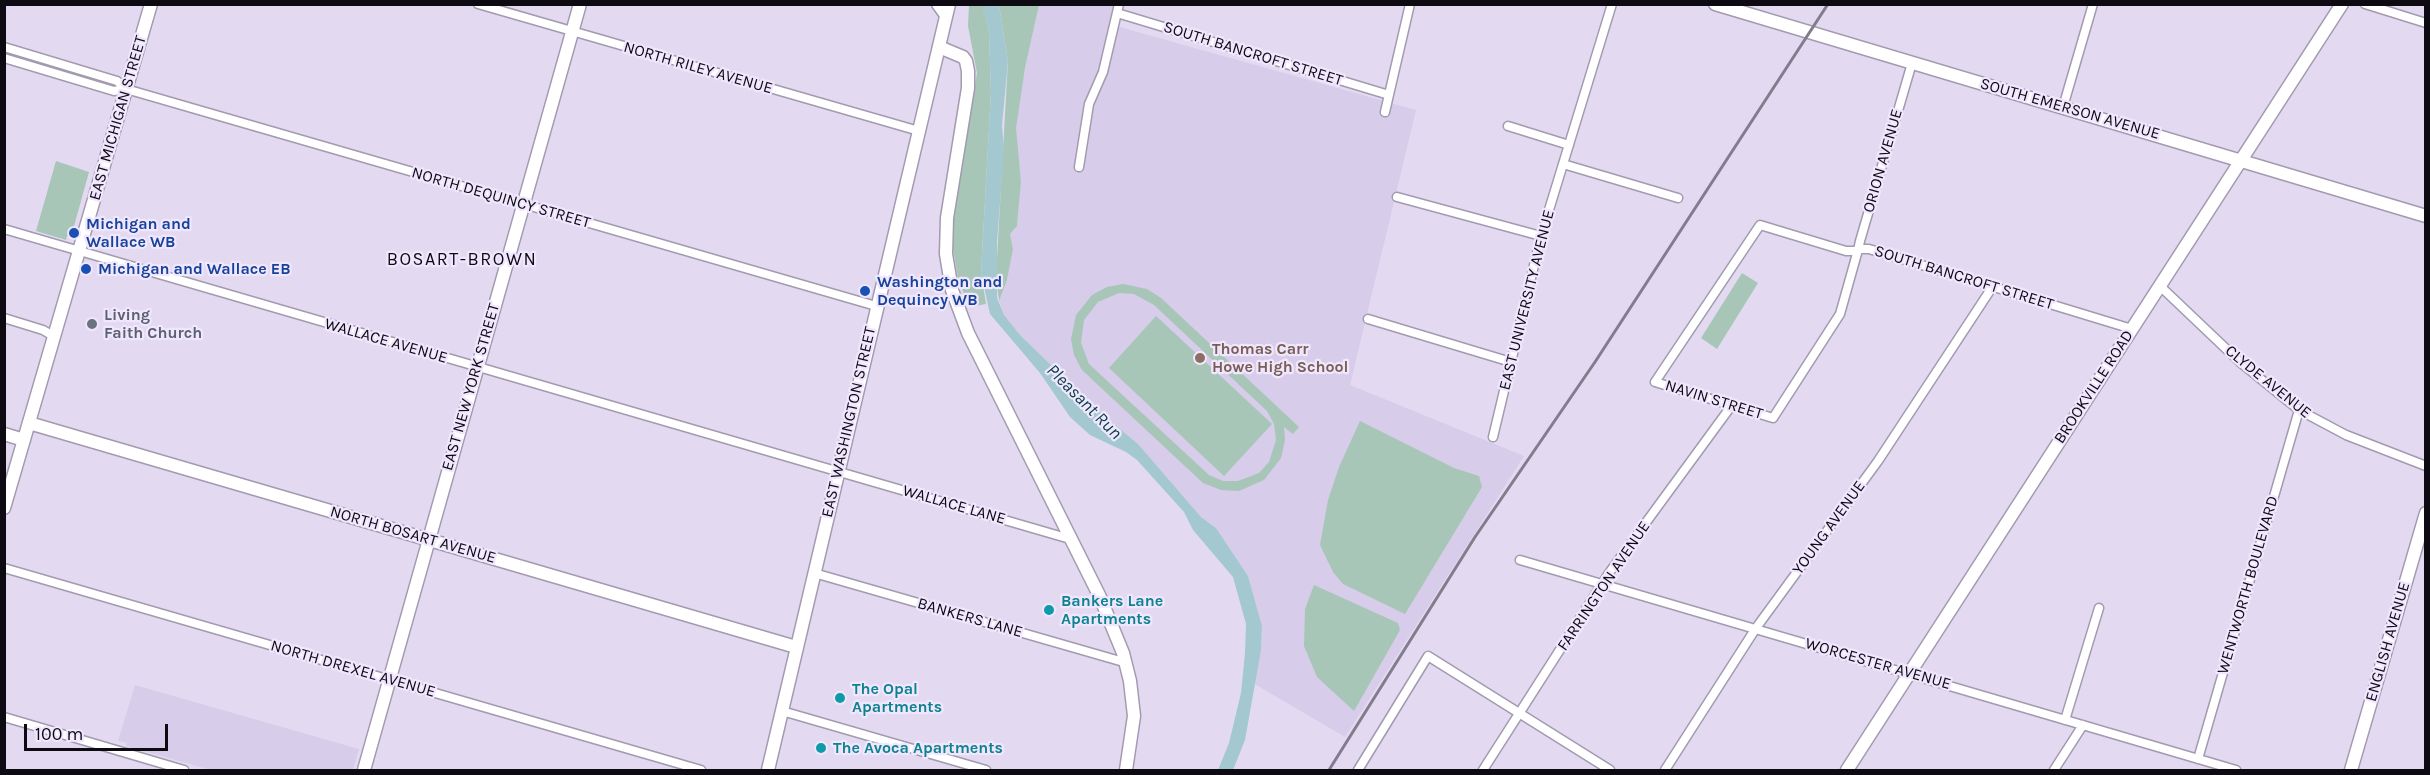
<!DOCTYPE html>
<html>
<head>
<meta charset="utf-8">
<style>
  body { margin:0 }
  #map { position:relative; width:2430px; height:775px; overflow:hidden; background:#e3daf1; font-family:Karla,sans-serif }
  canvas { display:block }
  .frame { position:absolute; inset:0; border:6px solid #0d0a12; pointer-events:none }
  .scale { position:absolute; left:24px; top:724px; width:144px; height:27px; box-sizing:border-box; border:3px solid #0d0a12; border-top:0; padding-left:8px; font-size:18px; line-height:21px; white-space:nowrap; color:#0d0a12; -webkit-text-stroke:4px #f0e7fe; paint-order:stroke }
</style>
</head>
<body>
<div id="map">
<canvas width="2430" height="775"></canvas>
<div class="frame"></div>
<div class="scale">100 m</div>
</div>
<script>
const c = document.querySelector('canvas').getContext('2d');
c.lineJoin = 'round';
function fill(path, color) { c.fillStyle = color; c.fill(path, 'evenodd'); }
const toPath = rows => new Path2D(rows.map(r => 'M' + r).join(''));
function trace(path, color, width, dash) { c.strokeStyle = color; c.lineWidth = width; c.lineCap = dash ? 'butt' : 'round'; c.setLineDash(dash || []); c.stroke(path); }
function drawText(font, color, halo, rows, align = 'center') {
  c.font = font + ' Karla,sans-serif'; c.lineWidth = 4.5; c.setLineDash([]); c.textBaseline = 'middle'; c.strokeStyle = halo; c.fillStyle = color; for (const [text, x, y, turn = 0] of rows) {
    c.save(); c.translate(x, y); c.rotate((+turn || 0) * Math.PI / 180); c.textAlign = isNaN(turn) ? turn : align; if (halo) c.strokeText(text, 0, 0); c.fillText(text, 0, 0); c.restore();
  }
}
fill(toPath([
  [1039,5,1113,5,1109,24,1416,110,1350,385,1524,456,1345,737,1253,683,1261,650,1262,626,1248,576,1216,528,1201,517,1138,444,1095,409,1020,335,1004,315,999,301,1007,280,1013,249,1010,234,1017,226,1021,182,1015,128,1025,68],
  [135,685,359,749,353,770,211,770,126,746,127,743,118,741]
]), '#d7cce9');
fill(toPath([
  [969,5,982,5,983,7,989,32,991,92,981,273,986,304,969,307,958,279,953,248,954,214,977,73,968,26],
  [999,5,1039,5,1025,68,1016,128,1021,182,1017,226,1010,234,1013,249,1007,280,999,301,996,277,1008,61],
  [56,161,89,172,71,237,67,236,66,240,36,231],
  [1742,273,1758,283,1717,349,1701,338],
  [1123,284,1147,289,1161,298,1299,427,1293,434,1284,427,1285,440,1281,458,1264,480,1239,491,1221,490,1203,483,1082,370,1074,355,1071,339,1076,315,1092,295,1107,287],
  [1119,293,1134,294,1154,305,1267,411,1274,424,1276,440,1269,462,1259,473,1238,481,1223,481,1209,475,1089,364,1081,343,1084,320,1098,302],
  [1156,316,1272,424,1224,476,1109,368],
  [1360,421,1454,468,1479,476,1482,487,1405,614,1343,584,1333,572,1320,545,1328,500,1339,467],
  [1314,585,1398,623,1400,630,1354,711,1317,677,1304,646,1305,609]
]), '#a7c6b7');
fill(toPath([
  [982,5,999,5,1008,61,1002,125,1004,151,997,242,997,298,1004,315,1020,335,1096,409,1138,444,1201,517,1216,528,1248,576,1262,626,1261,650,1245,740,1233,770,1218,770,1229,743,1241,693,1245,653,1246,624,1233,577,1193,530,1184,512,1137,460,1126,452,1090,435,1070,417,1040,373,990,314,981,273,991,92,989,32]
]), '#a3c8cf');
const street = toPath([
  [478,4,919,131],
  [2365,4,2426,23],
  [1117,13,1389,95],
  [4,47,117,81,126,89,876,306],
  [4,58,114,91,126,89],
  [1912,63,1860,241,1858,250,1840,314,1773,418,1655,382,1760,225,1846,251,1855,251,1858,250,1859,249,1869,249,2132,329],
  [2063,107,2093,4],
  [1385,112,1410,4],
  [1508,126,1569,145],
  [1563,164,1678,198],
  [1079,167,1089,104,1103,72,1119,4],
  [1397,197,1541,236],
  [4,229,1070,539],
  [2160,286,2241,363,2299,410,2346,435,2426,466],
  [4,318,43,330,55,337],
  [1368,319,1511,362],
  [1493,437,1541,236,1612,4],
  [1520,560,2236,770],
  [4,568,701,770],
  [814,573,1127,663],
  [782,711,986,770],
  [4,717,184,770],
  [2065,720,2099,608],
  [2198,759,2299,410],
  [1358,770,1428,656,1610,770],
  [1483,770,1609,573,1732,405],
  [1665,770,1756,628,1878,461,1993,286],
  [2054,770,2083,725]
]);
const secondary = toPath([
  [938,4,946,15],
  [939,47,963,57,966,61,968,71,968,88,947,218,946,254,952,290,968,333,1100,597,1123,653,1130,681,1134,716,1126,770],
  [29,423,796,647],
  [4,434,24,440],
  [4,508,151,4],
  [364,770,580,4],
  [1847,770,2342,4],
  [2351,770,2426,513]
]);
const primary = toPath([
  [1715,4,2426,216],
  [768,770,949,4]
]);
trace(street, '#a29aaf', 11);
trace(secondary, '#a29aaf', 15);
trace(primary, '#a29aaf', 15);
trace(street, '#fff', 8);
trace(secondary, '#fff', 12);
trace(primary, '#fff', 12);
trace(toPath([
  [1329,770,1475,537,1595,362,1828,4]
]), '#827c8c', 3);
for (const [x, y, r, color] of [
  [74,233,6,"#1a4fb4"],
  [86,269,6,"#1a4fb4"],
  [865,291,6,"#1a4fb4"],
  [92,324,6,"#6b7280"],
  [1200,358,6,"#8d6e63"],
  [1049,610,6,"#0f9aa8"],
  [840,698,6,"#0f9aa8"],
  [821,748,6,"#0f9aa8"]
]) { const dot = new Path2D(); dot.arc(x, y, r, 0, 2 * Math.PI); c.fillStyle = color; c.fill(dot); trace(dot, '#f0e7fe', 2); }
drawText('16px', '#0d0a12', '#f0e7fe', [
  ["SOUTH BANCROFT STREET",1253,54,17],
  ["NORTH RILEY AVENUE",698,68,16],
  ["SOUTH EMERSON AVENUE",2070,109,16],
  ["EAST MICHIGAN STREET",118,118,-74],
  ["ORION AVENUE",1883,161,-74],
  ["NORTH DEQUINCY STREET",501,198,16],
  ["SOUTH BANCROFT STREET",1964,278,17],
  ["EAST UNIVERSITY AVENUE",1527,300,-76],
  ["WALLACE AVENUE",386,341,16],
  ["CLYDE AVENUE",2268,382,39],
  ["EAST NEW YORK STREET",471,387,-74],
  ["BROOKVILLE ROAD",2094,387,-57],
  ["NAVIN STREET",1714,400,17],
  ["EAST WASHINGTON STREET",849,422,-77],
  ["WALLACE LANE",954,505,16],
  ["YOUNG AVENUE",1829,528,-54],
  ["NORTH BOSART AVENUE",413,535,16],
  ["WENTWORTH BOULEVARD",2248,585,-74],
  ["FARRINGTON AVENUE",1604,586,-56],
  ["BANKERS LANE",970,618,16],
  ["ENGLISH AVENUE",2388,642,-74],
  ["WORCESTER AVENUE",1878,664,16],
  ["NORTH DREXEL AVENUE",353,669,16]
]);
drawText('bold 16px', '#164399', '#f0e7fe', [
  ["Michigan and",86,224],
  ["Wallace WB",86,242],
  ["Michigan and Wallace EB",98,269],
  ["Washington and",877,282],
  ["Dequincy WB",877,300]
], 'left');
drawText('bold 16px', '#5b616d', '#f0e7fe', [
  ["Living",104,315],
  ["Faith Church",104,333]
], 'left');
drawText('bold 16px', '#785e54', '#f0e7fe', [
  ["Thomas Carr",1212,349],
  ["Howe High School",1212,367]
], 'left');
drawText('bold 16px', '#0d838f', '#f0e7fe', [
  ["Bankers Lane",1061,601],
  ["Apartments",1061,619],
  ["The Opal",852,689],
  ["Apartments",852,707],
  ["The Avoca Apartments",833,748]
], 'left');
c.letterSpacing = '1.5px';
drawText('18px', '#0d0a12', '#f0e7fe', [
  ["BOSART-BROWN",462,260]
]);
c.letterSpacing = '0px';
drawText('italic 18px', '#08414a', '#f0e7fe', [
  ["Pleasant Run",1084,402,45]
]);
</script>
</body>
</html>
